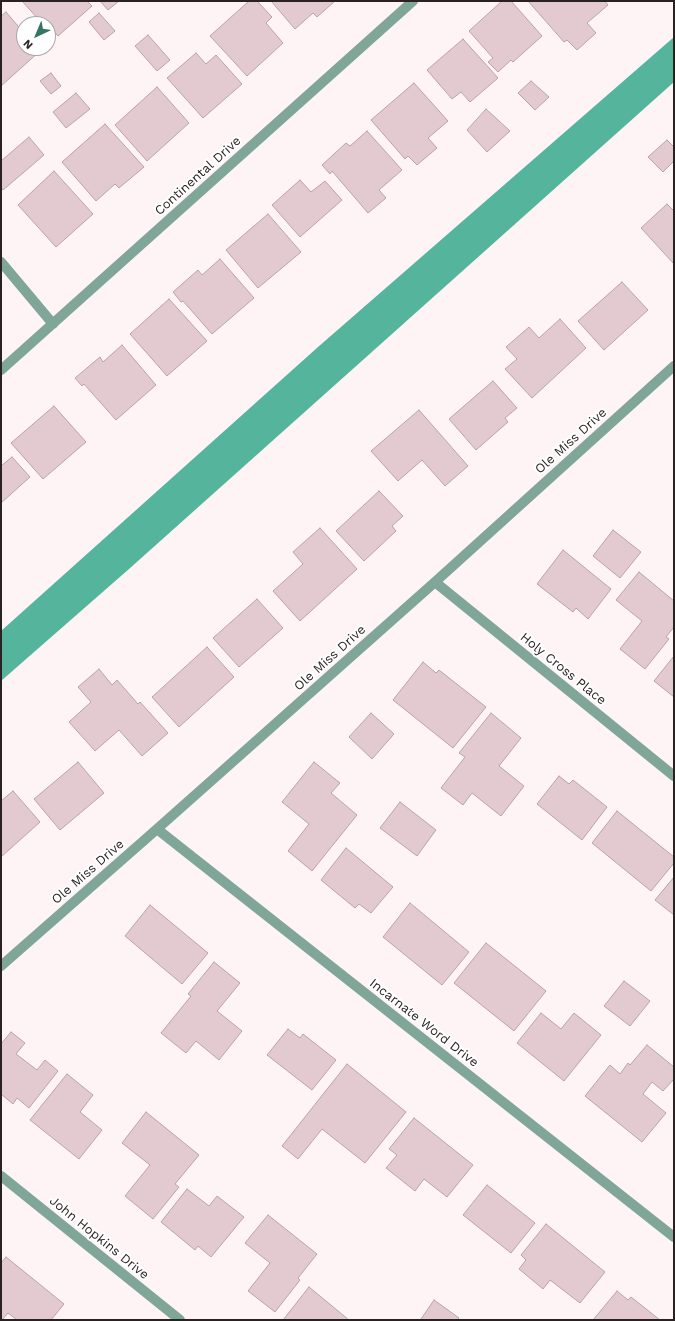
<!DOCTYPE html>
<html>
<head>
<meta charset="utf-8">
<style>
  body { margin:0 }
  #map { position:relative; width:675px; height:1321px; overflow:hidden; background:#fef4f6; font-family:"Work Sans",sans-serif }
  canvas { display:block }
  .frame { position:absolute; inset:0; border:2px solid #2a2123; pointer-events:none }
  .north { position:absolute; left:16px; top:16px; width:40px; height:40px; box-sizing:border-box; background:#fff; border:1px solid #aaa6a7; border-radius:50%; rotate:224deg; font-size:11px; font-weight:700; line-height:16px; text-align:center; color:#2a2123 }
  .north::after { content:''; display:block; margin:auto; width:14px; height:18px; background:#347564; clip-path:polygon(50% 0,100% 100%,50% 72%,0 100%) }
</style>
</head>
<body>
<div id="map">
<canvas width="675" height="1321"></canvas>
<div class="frame"></div>
<div class="north">N</div>
</div>
<script>
const c = document.querySelector('canvas').getContext('2d');
c.lineJoin = 'round';
function fill(path, color) { c.fillStyle = color; c.fill(path, 'evenodd'); }
const toPath = rows => new Path2D(rows.map(r => 'M' + r).join(''));
function trace(path, color, width, dash) { c.strokeStyle = color; c.lineWidth = width; c.lineCap = dash ? 'butt' : 'round'; c.setLineDash(dash || []); c.stroke(path); }
function drawText(font, color, halo, rows, align = 'center') {
  c.font = font + ' "Work Sans",sans-serif'; c.lineWidth = 4; c.setLineDash([]); c.textBaseline = 'middle'; c.strokeStyle = halo; c.fillStyle = color; for (const [text, x, y, turn = 0] of rows) {
    c.save(); c.translate(x, y); c.rotate((+turn || 0) * Math.PI / 180); c.textAlign = isNaN(turn) ? turn : align; if (halo) c.strokeText(text, 0, 0); c.fillText(text, 0, 0); c.restore();
  }
}
fill(toPath([
  [674,37,674,82,129,569,1,681,1,631,318,347]
]), '#54b59c');
const building = toPath([
  [22,1,87,1,92,6,58,36,42,17,39,20,22,1],
  [100,1,119,1,108,10,100,1],
  [249,1,257,1,272,17,266,23,283,43,247,76,210,36,249,1],
  [271,1,335,1,317,17,313,13,295,29,271,1],
  [502,1,511,1,542,36,513,62,511,60,498,72,488,62,493,58,469,31,502,1],
  [528,1,605,1,608,5,587,23,596,33,577,50,567,40,564,42,528,1],
  [6,12,24,33,24,48,38,48,40,51,1,86,1,16,6,12],
  [99,13,115,31,104,40,89,22,99,13],
  [148,35,170,60,157,71,135,46,148,35],
  [463,39,498,78,470,102,461,92,452,99,427,70,463,39],
  [196,53,206,64,216,55,242,84,203,118,167,78,196,53],
  [51,73,61,86,51,94,40,81,51,73],
  [531,81,549,97,535,110,518,93,531,81],
  [414,83,448,121,428,138,437,148,417,165,408,156,405,159,371,120,414,83],
  [157,87,189,123,147,161,115,125,157,87],
  [76,93,90,109,66,128,53,112,76,93],
  [486,109,510,131,487,152,467,130,486,109],
  [105,124,144,167,119,188,115,184,96,201,62,162,105,124],
  [367,131,402,170,379,190,386,198,368,213,332,171,330,174,322,165,346,143,350,146,367,131],
  [29,137,44,155,3,190,1,187,1,161,29,137],
  [667,140,674,147,674,161,663,172,648,157,667,140],
  [54,171,93,214,56,247,18,205,54,171],
  [300,180,311,192,325,181,342,200,300,237,272,205,300,180],
  [667,204,674,211,674,264,641,228,667,204],
  [268,214,301,252,258,288,226,250,268,214],
  [220,259,254,298,212,334,183,301,181,302,173,292,198,270,202,275,220,259],
  [622,282,648,310,604,350,578,321,622,282],
  [169,299,207,341,167,376,130,334,169,299],
  [560,319,586,348,532,398,505,369,517,359,506,347,529,327,539,338,560,319],
  [122,345,156,385,116,420,84,384,82,386,75,378,100,357,103,362,122,345],
  [493,381,517,408,505,418,508,422,476,450,449,419,493,381],
  [54,406,86,442,43,479,11,443,54,406],
  [419,410,468,466,445,486,422,460,398,481,371,451,419,410],
  [12,457,30,477,1,503,1,466,12,457],
  [379,491,403,516,392,526,396,531,364,561,336,531,379,491],
  [320,528,357,569,300,621,273,591,303,564,293,552,320,528],
  [613,530,641,552,620,578,593,556,613,530],
  [563,550,611,589,588,619,576,608,573,612,537,584,563,550],
  [639,572,674,601,674,627,666,637,669,639,645,669,620,649,642,621,616,600,639,572],
  [257,599,283,628,239,667,213,638,257,599],
  [207,647,234,677,179,727,152,697,207,647],
  [674,656,674,697,654,681,674,656],
  [423,662,436,673,439,670,486,707,453,748,393,700,423,662],
  [99,669,112,685,117,680,138,704,140,702,168,733,142,756,119,730,95,751,69,722,91,702,78,687,99,669],
  [371,713,394,734,372,759,349,737,371,713],
  [491,713,521,738,499,766,524,786,501,816,472,793,463,805,441,788,465,757,459,753,491,713],
  [78,762,104,793,60,830,34,799,78,762],
  [314,762,340,783,331,793,357,815,312,871,288,851,309,824,282,802,314,762],
  [559,776,569,784,573,780,607,807,582,840,537,804,559,776],
  [13,791,40,822,1,857,1,801,13,791],
  [400,802,436,830,417,856,380,828,400,802],
  [617,811,674,857,674,863,651,891,592,843,617,811],
  [346,848,393,887,371,913,359,904,355,908,321,880,346,848],
  [674,877,674,915,655,900,674,877],
  [410,903,469,952,442,985,383,937,410,903],
  [150,905,208,953,182,984,125,936,150,905],
  [486,943,546,991,514,1031,454,983,486,943],
  [214,962,240,983,217,1011,242,1031,219,1060,196,1041,186,1053,161,1033,191,996,188,994,214,962],
  [624,981,650,1001,630,1026,604,1006,624,981],
  [541,1013,561,1029,574,1013,601,1035,564,1081,517,1043,541,1013],
  [288,1029,300,1038,303,1034,336,1060,312,1090,267,1055,288,1029],
  [11,1032,25,1043,16,1054,37,1070,45,1060,58,1071,29,1108,17,1098,13,1104,1,1094,1,1044,11,1032],
  [647,1045,674,1067,674,1079,663,1091,652,1082,643,1094,666,1113,642,1142,585,1096,610,1065,620,1074,628,1063,630,1065,647,1045],
  [347,1064,406,1112,365,1163,322,1129,298,1159,282,1146,347,1064],
  [67,1074,93,1095,80,1112,102,1130,79,1159,30,1120,67,1074],
  [146,1112,199,1155,175,1184,179,1187,153,1219,125,1196,150,1165,122,1143,146,1112],
  [414,1118,473,1165,447,1197,424,1179,415,1191,386,1168,397,1155,389,1149,414,1118],
  [487,1185,535,1223,511,1253,463,1215,487,1185],
  [187,1189,209,1206,217,1196,244,1217,211,1257,198,1246,195,1250,161,1222,187,1189],
  [268,1215,317,1254,298,1278,300,1280,275,1312,248,1291,270,1263,245,1243,268,1215],
  [546,1224,605,1272,580,1303,550,1280,543,1289,519,1269,526,1260,521,1255,546,1224],
  [6,1257,64,1304,51,1320,17,1320,8,1313,2,1320,1,1320,1,1263,6,1257],
  [309,1287,349,1320,283,1320,309,1287],
  [617,1291,628,1300,631,1297,660,1320,593,1320,617,1291],
  [434,1300,459,1318,457,1320,423,1320,421,1319,434,1300]
]);
fill(building, '#e3cad0');
trace(building, '#b9a2a7', 1);
trace(toPath([
  [1,262,53,324],
  [1,370,413,1],
  [435,582,674,776],
  [157,829,674,1237],
  [1,966,157,829,435,582,674,366],
  [1,1176,180,1320]
]), '#80a69a', 10);
drawText('13px', '#2a2123', '#fff', [
  ["Continental Drive",198,176,-42],
  ["Ole Miss Drive",571,441,-42],
  ["Ole Miss Drive",330,658,-42],
  ["Holy Cross Place",563,669,39],
  ["Ole Miss Drive",88,872,-41],
  ["Incarnate Word Drive",424,1023,38],
  ["John Hopkins Drive",99,1238,39]
]);
</script>
</body>
</html>
